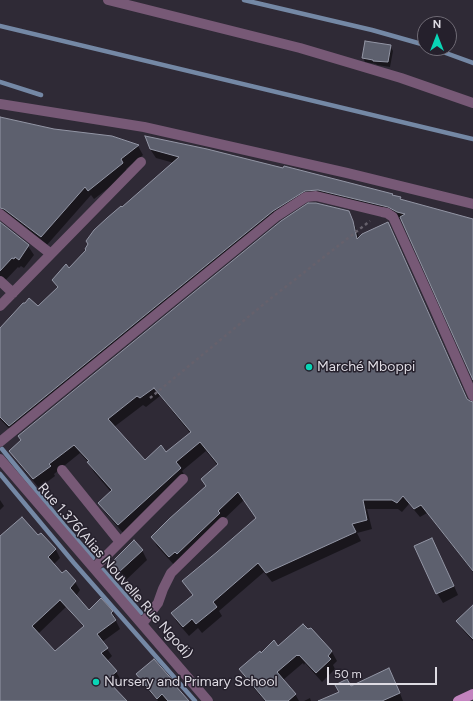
<!DOCTYPE html>
<html>
<head>
<meta charset="utf-8">
<style>
  body { margin:0 }
  #map { position:relative; width:473px; height:701px; overflow:hidden; background:#2f2a36; font-family:Figtree,sans-serif }
  canvas { display:block }
  .north { position:absolute; left:417px; top:16px; width:40px; height:40px; box-sizing:border-box; background:#25202c; border:1px solid #6f6b75; border-radius:50%; rotate:0deg; font-size:11px; font-weight:700; line-height:16px; text-align:center; color:#dedbe3 }
  .north::after { content:''; display:block; margin:auto; width:14px; height:18px; background:#09d5b5; clip-path:polygon(50% 0,100% 100%,50% 72%,0 100%) }
  .scale { position:absolute; left:327px; top:667px; width:110px; height:18px; box-sizing:border-box; border:2px solid #dedbe3; border-top:0; padding-left:5px; font-size:12px; line-height:14px; white-space:nowrap; color:#dedbe3; -webkit-text-stroke:3px #25202c; paint-order:stroke }
</style>
</head>
<body>
<div id="map">
<canvas width="473" height="701"></canvas>
<div class="north">N</div>
<div class="scale">50 m</div>
</div>
<script>
const c = document.querySelector('canvas').getContext('2d');
c.lineJoin = 'round';
function fill(path, color) { c.fillStyle = color; c.fill(path, 'evenodd'); }
const toPath = rows => new Path2D(rows.map(r => 'M' + r).join(''));
function trace(path, color, width, dash) { c.strokeStyle = color; c.lineWidth = width; c.lineCap = dash ? 'butt' : 'round'; c.setLineDash(dash || []); c.stroke(path); }
function drawText(font, color, halo, rows, align = 'center') {
  c.font = font + ' Figtree,sans-serif'; c.lineWidth = 3; c.setLineDash([]); c.textBaseline = 'middle'; c.strokeStyle = halo; c.fillStyle = color; for (const [text, x, y, turn = 0] of rows) {
    c.save(); c.translate(x, y); c.rotate((+turn || 0) * Math.PI / 180); c.textAlign = isNaN(turn) ? turn : align; if (halo) c.strokeText(text, 0, 0); c.fillText(text, 0, 0); c.restore();
  }
}
fill(toPath([
  [390,46,393,51,390,67,377,65,376,64,365,62,363,57],
  [0,118,53,130,112,137,138,146,143,155,126,169,128,173,94,199,91,195,46,246,0,219],
  [150,149,392,195,393,196,401,198,402,201,473,220,473,378,403,221,394,216,321,198,308,201,278,220,15,435,0,419,0,329,38,308,58,288,53,280,69,269,122,209,174,163,156,158],
  [348,211,353,221,357,231,359,238,388,223,393,233,469,402,473,403,473,572,427,513,420,517,409,504,402,512,398,509,367,509,372,529,357,533,361,541,272,582,264,572,219,611,222,616,202,633,198,628,189,636,177,622,172,613,193,596,183,581,256,518,244,500,175,566,157,546,152,537,207,486,218,466,206,451,182,471,186,478,124,534,105,512,99,503,111,492,94,472,88,462,80,453,54,474,55,476,39,488,16,460,11,451,22,441,19,436],
  [160,396,191,434,166,453,145,461,114,427,143,405,146,407],
  [0,223,28,246,34,255,24,268,21,266,19,268,18,267,0,286],
  [0,500,4,506,0,510],
  [41,534,56,550,60,558,53,565,62,574,75,582,80,590,76,596,89,611,112,612,117,620,116,621,120,629,102,642,112,656,107,661,116,672,121,680,112,687,125,701,0,701,0,538,38,537],
  [66,607,84,627,55,653,38,634],
  [432,539,437,548,458,595,443,603,437,593],
  [142,550,147,560,125,581,117,572,112,563],
  [473,607,473,641,463,630,457,621],
  [310,629,332,652,337,661,333,665,335,669,322,682,305,663,304,665,303,663,283,680,295,694,299,701,265,701,245,678,240,669,261,654,278,648],
  [389,670,394,678,403,701,321,701],
  [137,675,174,683,179,692,187,701,158,701,142,683],
  [310,698,311,701,304,701]
]), '#0007');
trace(toPath([
  [244,0,372,30,425,45],
  [0,26,473,139],
  [432,48,473,63],
  [0,82,41,95],
  [2,449,64,525,93,558],
  [0,474,74,563,195,701],
  [103,570,141,613]
]), '#7488a5', 4.5);
const building = toPath([
  [365,41,391,45,388,62,373,61,373,60,362,58,365,41],
  [0,117,54,129,112,136,139,145,121,159,123,163,88,191,85,187,41,237,4,209,0,208,0,117],
  [145,136,207,149,283,168,284,166,393,194,392,195,401,197,400,199,473,219,473,380,400,217,405,214,397,212,388,207,318,190,305,191,273,211,9,426,0,417,0,328,23,303,25,303,29,298,38,306,58,287,52,280,66,264,69,268,86,250,85,249,88,244,86,241,94,230,107,218,121,206,122,207,179,157,150,149,145,136],
  [308,203,316,203,349,211,353,221,357,239,362,234,388,222,467,399,470,401,473,402,473,571,421,505,414,509,403,496,397,503,392,500,363,500,367,520,352,524,356,532,266,573,258,563,213,602,217,607,196,624,192,619,183,627,171,613,193,595,182,581,217,552,256,518,238,492,218,511,220,513,177,554,175,552,169,557,151,537,169,519,206,486,201,479,218,464,200,442,176,462,181,468,118,525,98,503,112,490,87,462,89,461,74,445,49,464,51,466,33,479,9,451,21,440,18,436,281,221,308,203],
  [154,388,191,432,166,452,161,445,145,460,108,419,137,396,140,398,154,388],
  [0,222,29,245,19,260,15,257,14,259,12,258,0,271,0,222],
  [22,517,38,535,41,533,56,549,48,557,62,573,66,570,76,581,70,588,89,610,101,598,113,611,111,613,116,620,97,634,108,648,101,653,117,671,107,680,127,701,0,701,0,536,22,517],
  [60,600,84,626,55,651,32,626,60,600],
  [432,538,454,586,436,594,414,546,432,538],
  [134,540,143,550,119,572,111,563,134,540],
  [473,605,473,639,456,621,473,605],
  [303,624,308,629,311,628,332,651,328,656,331,659,316,673,299,655,298,656,297,655,277,672,296,694,288,701,266,701,239,669,260,651,261,653,274,640,278,646,303,624],
  [154,659,175,683,174,684,189,701,168,701,162,694,157,699,136,674,154,659],
  [389,668,400,693,382,701,318,701,339,692,335,685,347,679,351,686,389,668]
]);
fill(building, '#5d606e');
trace(building, '#9396a5', 1);
trace(toPath([
  [150,398,270,299,370,221]
]), '#66616c', 2.5, [3, 3]);
trace(toPath([
  [108,0,300,48,401,78,473,103],
  [0,104,144,127,347,173,473,204],
  [0,214,51,254],
  [0,281,13,293],
  [0,306,141,162],
  [0,442,277,216,306,197,316,196,382,212,387,213,393,217,432,303,473,396],
  [0,459,208,701],
  [62,470,120,542],
  [94,568,183,479],
  [142,624,158,603,163,589,171,573,223,522]
]), '#775976', 10);
trace(toPath([
  [458,701,473,694]
]), '#c283be', 10);
for (const [x, y, r, color] of [
  [309,367,4,"#09d5b5"],
  [96,682,4,"#09d5b5"]
]) { const dot = new Path2D(); dot.arc(x, y, r, 0, 2 * Math.PI); c.fillStyle = color; c.fill(dot); trace(dot, '#25202c', 1.5); }
drawText('14px', '#dedbe3', '#25202c', [
  ["Marché Mboppi",317,367],
  ["Nursery and Primary School",104,682]
], 'left');
drawText('14px', '#dedbe3', '#25202c', [
  ["Rue 1.376(Alias Nouvelle Rue Ngodi)",115,571,49]
]);
</script>
</body>
</html>
